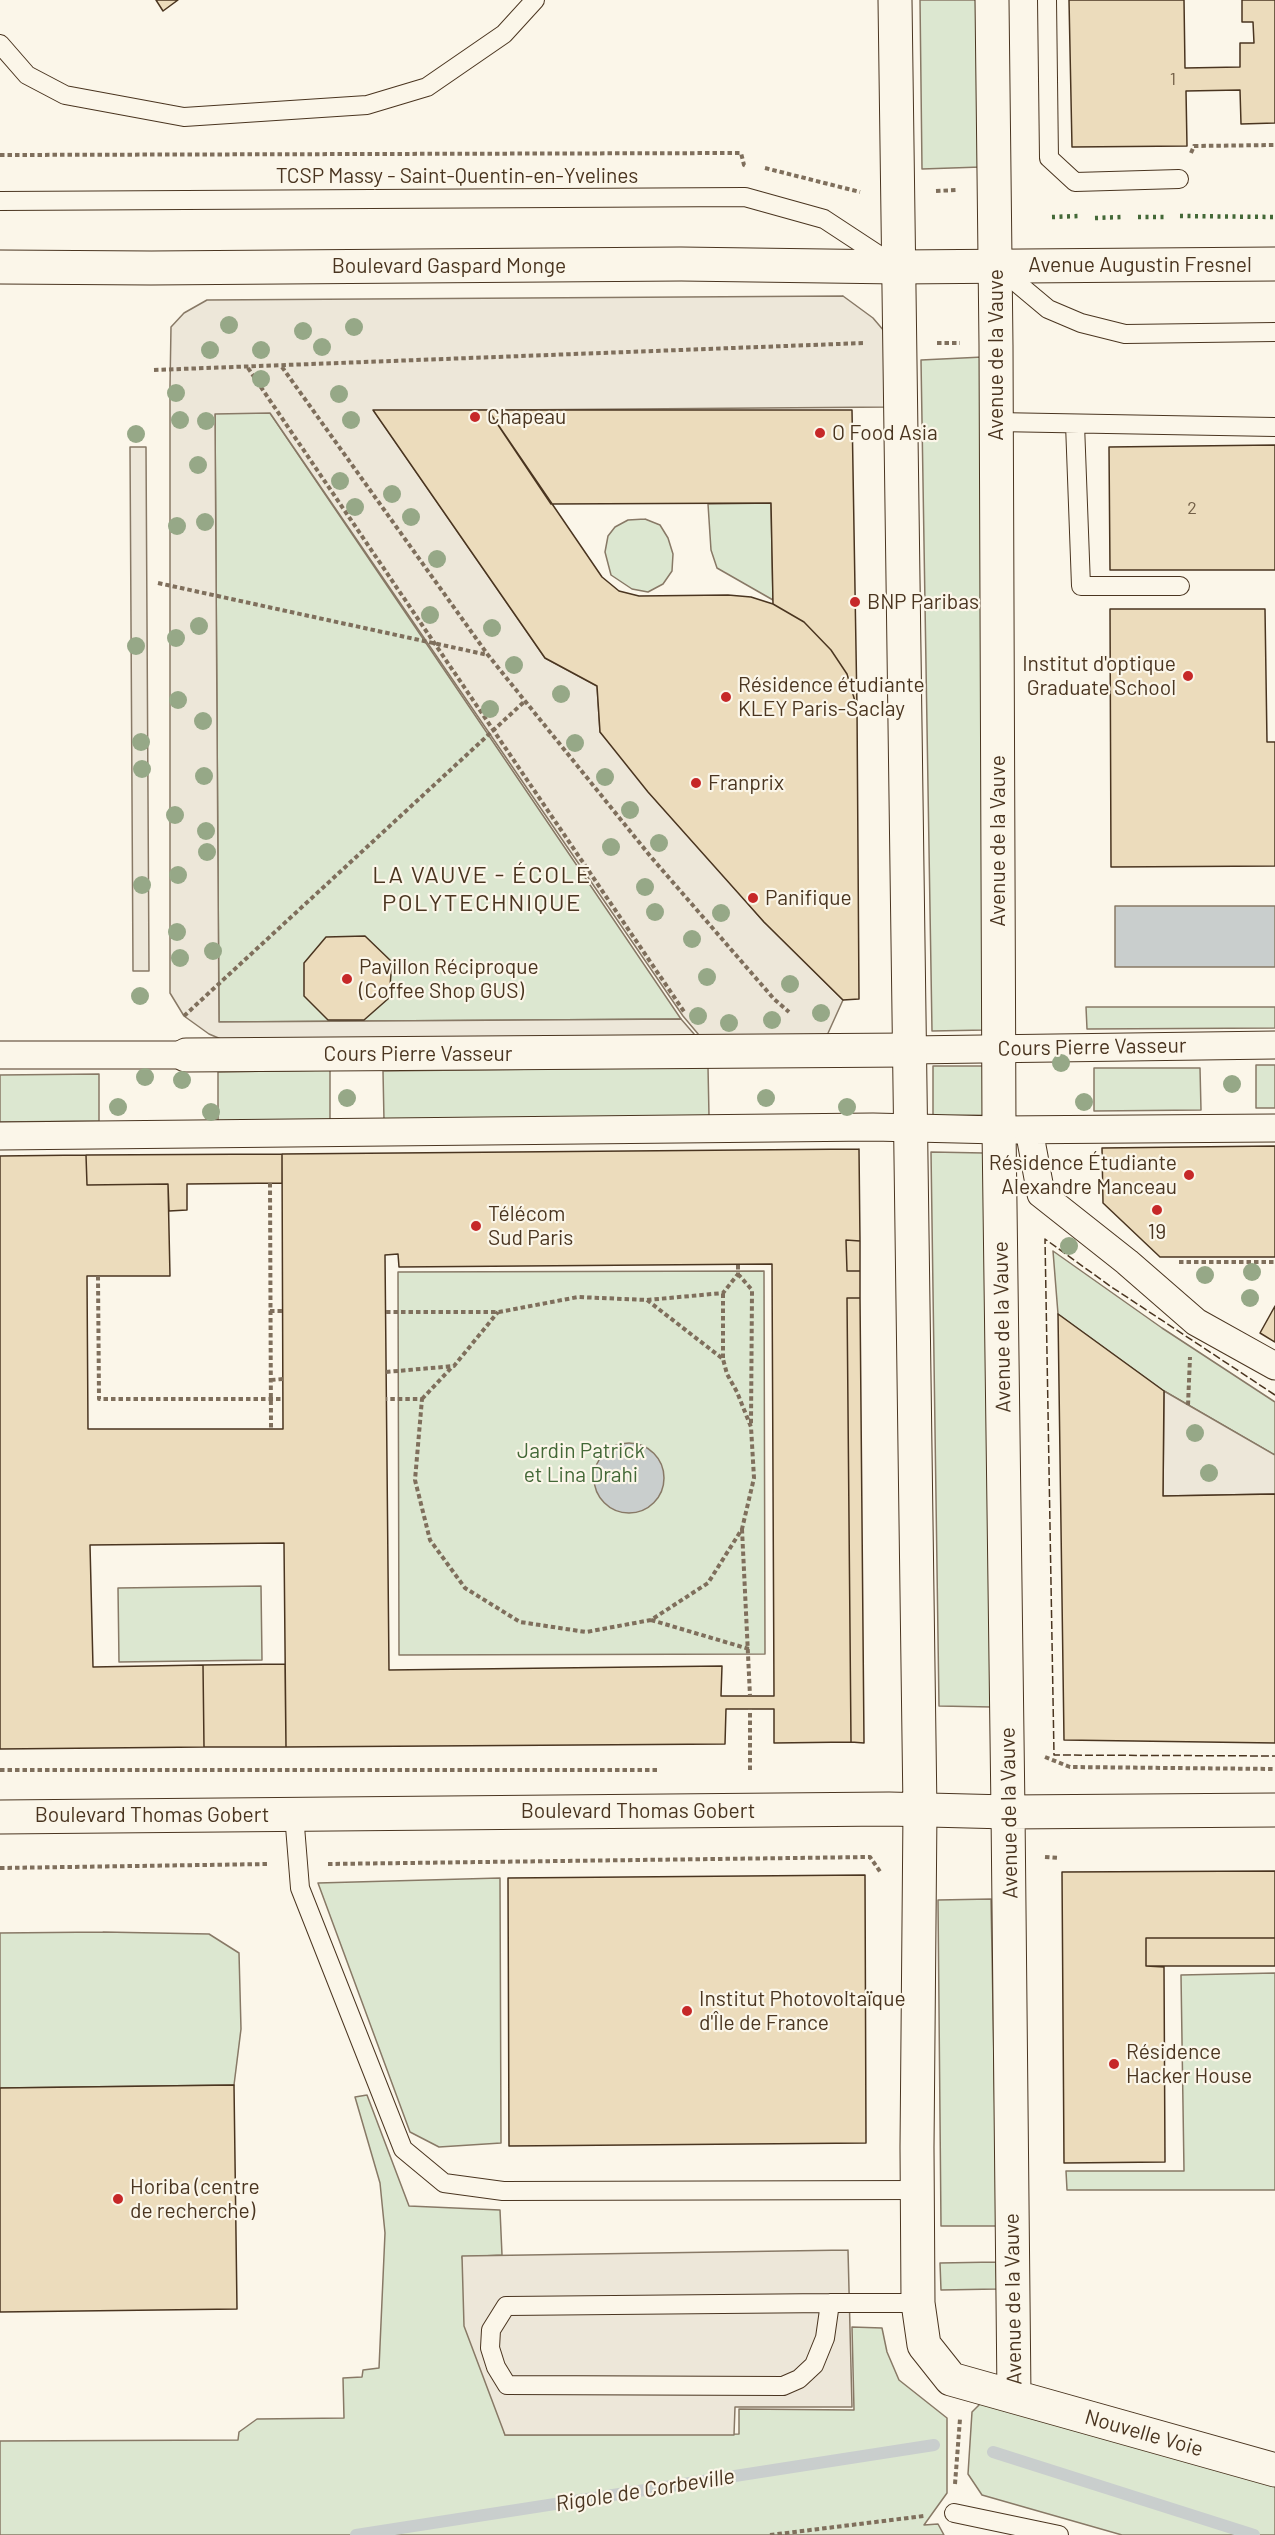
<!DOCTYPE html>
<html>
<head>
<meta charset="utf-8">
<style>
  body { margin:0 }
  canvas { display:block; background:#fbf6e9 }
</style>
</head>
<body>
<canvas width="1275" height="2535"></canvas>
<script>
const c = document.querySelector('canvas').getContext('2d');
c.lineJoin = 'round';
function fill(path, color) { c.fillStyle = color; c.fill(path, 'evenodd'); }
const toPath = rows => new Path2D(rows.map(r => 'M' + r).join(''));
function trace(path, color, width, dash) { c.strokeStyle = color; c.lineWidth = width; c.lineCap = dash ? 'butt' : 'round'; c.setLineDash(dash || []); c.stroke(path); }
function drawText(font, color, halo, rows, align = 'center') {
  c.font = font + ' Barlow,sans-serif'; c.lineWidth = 4.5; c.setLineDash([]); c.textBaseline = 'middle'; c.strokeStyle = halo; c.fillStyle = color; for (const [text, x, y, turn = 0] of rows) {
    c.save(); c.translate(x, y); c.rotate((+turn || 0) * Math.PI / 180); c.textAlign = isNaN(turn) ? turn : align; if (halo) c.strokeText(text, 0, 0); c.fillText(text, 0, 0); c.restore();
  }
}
const green = toPath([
  [920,0,979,0,981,167,922,169,920,0],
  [983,357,986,1030,932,1031,921,360,983,357],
  [215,413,270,413,681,1019,219,1022,215,413],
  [771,503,773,600,717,568,711,550,708,504,771,503],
  [645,519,660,525,668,538,673,554,672,571,663,584,648,592,632,589,611,575,605,552,608,536,615,527,628,520,645,519],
  [1086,1007,1275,1007,1275,1028,1087,1029,1086,1007],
  [1256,1065,1275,1065,1275,1108,1256,1108,1256,1065],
  [933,1066,986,1066,988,1115,933,1116,933,1066],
  [708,1067,709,1116,384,1121,383,1071,708,1067],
  [1094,1068,1200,1068,1201,1110,1094,1111,1094,1068],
  [330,1070,330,1120,218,1121,218,1072,330,1070],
  [99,1074,99,1121,0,1122,0,1075,99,1074],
  [931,1152,984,1153,992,1707,939,1706,931,1152],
  [1053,1251,1162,1328,1275,1402,1275,1455,1164,1391,1058,1314,1053,1251],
  [764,1271,765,1654,399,1655,398,1272,764,1271],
  [261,1586,262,1660,119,1662,118,1588,261,1586],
  [500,1878,501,2143,439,2147,410,2132,318,1883,500,1878],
  [991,1899,997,2226,941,2226,938,1900,991,1899],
  [103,1932,209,1934,239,1953,241,2029,234,2085,0,2088,0,1933,103,1932],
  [1275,1973,1275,2190,1067,2190,1066,2171,1184,2171,1181,1975,1275,1973],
  [367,2095,409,2206,500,2210,502,2255,462,2257,505,2435,739,2434,739,2409,854,2410,852,2327,882,2328,887,2352,899,2380,947,2418,947,2493,924,2525,938,2524,944,2535,0,2535,0,2441,238,2440,239,2432,257,2419,344,2418,343,2378,362,2377,363,2370,379,2368,385,2233,380,2183,355,2097,367,2095],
  [996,2262,997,2289,941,2290,940,2263,996,2262],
  [982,2402,1275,2485,1275,2535,1122,2535,982,2495,968,2474,972,2412,982,2402]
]);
fill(green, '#dce7d0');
trace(green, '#887966', 1.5);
const parking = toPath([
  [843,296,873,318,890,338,892,407,374,411,545,658,597,686,600,732,764,922,843,1000,824,1042,704,1041,683,1016,270,413,215,414,219,1022,681,1019,701,1042,235,1045,209,1034,184,1016,170,993,170,386,171,327,184,313,207,300,843,296],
  [130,447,146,447,149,971,133,971,130,447],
  [1164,1391,1275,1455,1275,1494,1163,1496,1164,1391],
  [848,2250,852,2407,735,2407,734,2435,505,2435,464,2326,462,2256,848,2250]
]);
fill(parking, '#ede7d9');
trace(parking, '#887966', 1.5);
const water = toPath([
  [1115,906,1275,906,1275,967,1115,967,1115,906],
  '594 1478a35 35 0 1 1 70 0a35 35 0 1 1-70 0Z'
]);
fill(water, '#c9cecd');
trace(water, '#887966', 1.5);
trace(toPath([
  [993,2452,1254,2535],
  [356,2535,934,2445]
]), '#c9cecd', 12);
const building = toPath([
  [156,0,178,0,163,11,156,0],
  [1069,0,1184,0,1185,68,1240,67,1240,43,1254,43,1253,22,1242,22,1242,0,1275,0,1275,123,1241,124,1240,90,1186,91,1187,146,1072,147,1069,0],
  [373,410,488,410,602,577,619,591,639,596,728,595,751,597,773,604,804,622,831,650,847,674,857,708,859,999,843,1000,764,922,648,792,600,732,597,686,545,658,373,410],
  [488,410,852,410,857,708,847,674,831,650,804,622,773,604,771,503,551,504,488,410],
  [1275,445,1275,570,1110,570,1109,447,1275,445],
  [1110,609,1265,609,1267,742,1275,742,1275,866,1111,867,1110,609],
  [365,936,392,962,389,998,364,1020,328,1020,304,996,304,963,326,937,365,936],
  [1275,1146,1275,1257,1160,1257,1103,1203,1102,1148,1275,1146],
  [859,1149,860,1241,846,1240,847,1271,860,1271,860,1298,847,1298,851,1742,774,1743,774,1709,726,1709,725,1744,286,1747,284,1543,90,1545,93,1667,203,1665,204,1747,0,1749,0,1156,86,1155,87,1185,168,1184,170,1276,87,1276,88,1429,283,1429,282,1154,859,1149],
  [398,1254,399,1267,772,1264,774,1696,721,1696,722,1666,389,1670,385,1255,398,1254],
  [282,1154,282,1183,187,1184,187,1210,169,1211,168,1184,87,1185,86,1155,282,1154],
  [846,1240,860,1241,860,1271,847,1271,846,1240],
  [847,1298,860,1298,864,1743,851,1742,847,1298],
  [1275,1306,1275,1342,1260,1333,1275,1306],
  [1058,1314,1164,1391,1163,1496,1275,1494,1275,1743,1064,1740,1058,1314],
  [285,1664,286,1747,204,1747,203,1665,285,1664],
  [1275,1871,1275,1938,1146,1938,1146,1966,1164,1967,1165,2162,1064,2163,1062,1872,1275,1871],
  [865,1875,866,2143,509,2146,508,1878,865,1875],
  [1146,1938,1275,1938,1275,1966,1146,1966,1146,1938],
  [234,2085,237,2309,0,2312,0,2088,234,2085]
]);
fill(building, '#ecdcbc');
trace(building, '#4a3520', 1.5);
const service = toPath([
  [1047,0,1049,158,1075,182,1179,179],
  [0,44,27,75,65,95,184,117,367,105,427,87,504,34,535,0],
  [0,201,745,197,824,219,891,263],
  [999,268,1048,309,1081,323,1125,334,1275,332],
  [996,422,1275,427],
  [1075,424,1081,586,1180,586],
  [294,1814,300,1888,403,2149,444,2183,503,2191,918,2190],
  [830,2303,825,2338,814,2365,799,2379,783,2386,507,2385,496,2367,490,2348,491,2330,506,2306,830,2303,918,2303],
  [954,2513,1059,2535]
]);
const pedestrian = toPath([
  [909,1050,1275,1045],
  [0,1055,186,1055],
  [1029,1130,1041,1194,1127,1262,1196,1322,1275,1366],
  [0,1136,873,1127,999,1130,1275,1128]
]);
const minor = toPath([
  [898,267,1275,264],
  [186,1055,909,1050]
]);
const tertiary = toPath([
  [0,267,151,268,681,264,898,267],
  [920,1810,917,2147,918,2303,924,2345,951,2379,1275,2470],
  [1014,2396,1008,1812,1275,1810]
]);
const secondary = toPath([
  [895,0,920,1810],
  [0,1817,889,1809,1008,1812,999,1130,996,345,992,0]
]);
trace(service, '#4a3520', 20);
trace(pedestrian, '#4a3520', 29);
trace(minor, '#4a3520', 35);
trace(tertiary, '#4a3520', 35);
trace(secondary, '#4a3520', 35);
trace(toPath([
  [1191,153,1194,146,1275,145],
  [0,155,741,153,744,165,746,166],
  [765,168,860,192],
  [936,191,956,190],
  [937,343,960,343],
  [282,367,488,655,525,701,651,857,774,999,789,1012],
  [248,368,685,1013],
  [154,370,864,343],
  [158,583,488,655],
  [184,1016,525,701],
  [270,1183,271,1429],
  [1179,1262,1275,1262],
  [738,1274,752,1290,751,1424],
  [98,1276,99,1399,283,1399],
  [647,1300,723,1293,738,1274,738,1264],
  [270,1311,283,1311],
  [386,1312,499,1312,578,1297,647,1300,723,1359,727,1374,737,1392,751,1427,754,1478,742,1529,708,1583,651,1620,586,1632,520,1622,465,1588,430,1540,415,1480,422,1399,386,1399],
  [723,1358,723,1293],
  [386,1372,454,1366,498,1312],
  [271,1380,283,1379],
  [422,1399,453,1366],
  [1188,1405,1190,1357],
  [742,1529,750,1696],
  [651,1620,749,1649],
  [1045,1757,1070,1767,1275,1769],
  [0,1770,659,1770],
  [750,1770,750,1709],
  [1045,1857,1059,1858],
  [328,1864,870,1857,881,1873],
  [0,1868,269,1864],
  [955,2484,960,2419],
  [770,2535,924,2516]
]), '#7f6f5c', 4, [4.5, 3]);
trace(service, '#fbf6e9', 18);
trace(pedestrian, '#fbf6e9', 27);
trace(minor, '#fbf6e9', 33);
trace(tertiary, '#fbf6e9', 33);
trace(secondary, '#fbf6e9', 33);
trace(toPath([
  [1180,216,1275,217],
  [1052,217,1079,216],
  [1138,217,1165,217],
  [1095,218,1122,217]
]), '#436837', 4.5, [3, 4.5]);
trace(toPath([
  [1275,1395,1110,1286,1045,1239,1054,1755,1275,1756]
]), '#4a3520', 1.5, [8, 3]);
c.fillStyle = '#96a887';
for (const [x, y] of [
  [229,325],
  [354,327],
  [303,331],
  [322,347],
  [210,350],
  [261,350],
  [261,379],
  [176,393],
  [339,394],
  [180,420],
  [351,420],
  [206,421],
  [136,434],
  [198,465],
  [340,481],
  [392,494],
  [355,507],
  [411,517],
  [205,522],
  [177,526],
  [437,559],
  [430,615],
  [199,626],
  [492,628],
  [176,638],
  [136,646],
  [514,665],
  [561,694],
  [178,700],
  [490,709],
  [203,721],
  [141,742],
  [575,743],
  [142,769],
  [204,776],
  [605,777],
  [630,810],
  [175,815],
  [206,831],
  [659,843],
  [611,847],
  [207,852],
  [178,875],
  [142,885],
  [645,887],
  [655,912],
  [721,913],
  [177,932],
  [692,939],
  [213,951],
  [180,958],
  [707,977],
  [790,984],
  [140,996],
  [821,1013],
  [698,1016],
  [772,1020],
  [729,1023],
  [1061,1063],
  [145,1077],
  [182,1080],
  [1232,1084],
  [347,1098],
  [766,1098],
  [1084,1102],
  [118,1107],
  [847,1107],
  [211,1112],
  [1069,1246],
  [1252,1272],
  [1205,1275],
  [1250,1298],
  [1195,1433],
  [1209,1473]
]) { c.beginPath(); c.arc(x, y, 9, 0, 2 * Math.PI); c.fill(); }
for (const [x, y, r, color] of [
  [475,417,6,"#c62828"],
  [820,433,6,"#c62828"],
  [855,602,6,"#c62828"],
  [1188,676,6,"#c62828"],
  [726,697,6,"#c62828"],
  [696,783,6,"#c62828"],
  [753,898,6,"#c62828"],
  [347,979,6,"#c62828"],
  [1189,1175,6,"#c62828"],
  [1157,1210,6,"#c62828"],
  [476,1226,6,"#c62828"],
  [687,2011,6,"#c62828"],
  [1114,2064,6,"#c62828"],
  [118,2199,6,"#c62828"]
]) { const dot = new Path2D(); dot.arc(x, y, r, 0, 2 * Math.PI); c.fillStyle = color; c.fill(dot); trace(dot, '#fbf6e9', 2); }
drawText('18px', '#725f47', null, [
  ["1",1173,79],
  ["2",1192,508]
]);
drawText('21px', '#4a3520', '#fbf6e9', [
  ["TCSP Massy - Saint-Quentin-en-Yvelines",457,176],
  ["Avenue Augustin Fresnel",1140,265],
  ["Boulevard Gaspard Monge",449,266],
  ["Avenue de la Vauve",996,355,-90],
  ["Avenue de la Vauve",998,841,-90],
  ["Cours Pierre Vasseur",1092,1047,-1],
  ["Cours Pierre Vasseur",418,1054],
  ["Avenue de la Vauve",1002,1327,-91],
  ["Boulevard Thomas Gobert",638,1811],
  ["Avenue de la Vauve",1009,1813,-91],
  ["Boulevard Thomas Gobert",152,1815],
  ["Avenue de la Vauve",1013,2299,-91],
  ["Nouvelle Voie",1144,2433,16]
]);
drawText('21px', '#4a3520', '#fbf6e9', [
  ["Chapeau",487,417],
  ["O Food Asia",832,433],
  ["BNP Paribas",867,602],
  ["Institut d'optique",1176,664,"right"],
  ["Graduate School",1176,688,"right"],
  ["Résidence étudiante",738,685],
  ["KLEY Paris-Saclay",738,709],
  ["Franprix",708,783],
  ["Panifique",765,898],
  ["Pavillon Réciproque",359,967],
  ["(Coffee Shop GUS)",359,991],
  ["Résidence Étudiante",1177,1163,"right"],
  ["Alexandre Manceau",1177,1187,"right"],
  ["Télécom",488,1214],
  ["Sud Paris",488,1238],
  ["19",1157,1232,"center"],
  ["Institut Photovoltaïque",699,1999],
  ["d'Île de France",699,2023],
  ["Résidence",1126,2052],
  ["Hacker House",1126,2076],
  ["Horiba (centre",130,2187],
  ["de recherche)",130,2211]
], 'left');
drawText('21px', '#436837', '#fbf6e9', [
  ["Jardin Patrick",581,1451],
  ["et Lina Drahi",581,1475]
]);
drawText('italic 22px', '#4a3520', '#fbf6e9', [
  ["Rigole de Corbeville",645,2490,-9]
]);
c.letterSpacing = '1.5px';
drawText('24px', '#4a3520', '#fbf6e9', [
  ["LA VAUVE - ÉCOLE",482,875],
  ["POLYTECHNIQUE",482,903]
]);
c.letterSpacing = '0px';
</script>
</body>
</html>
